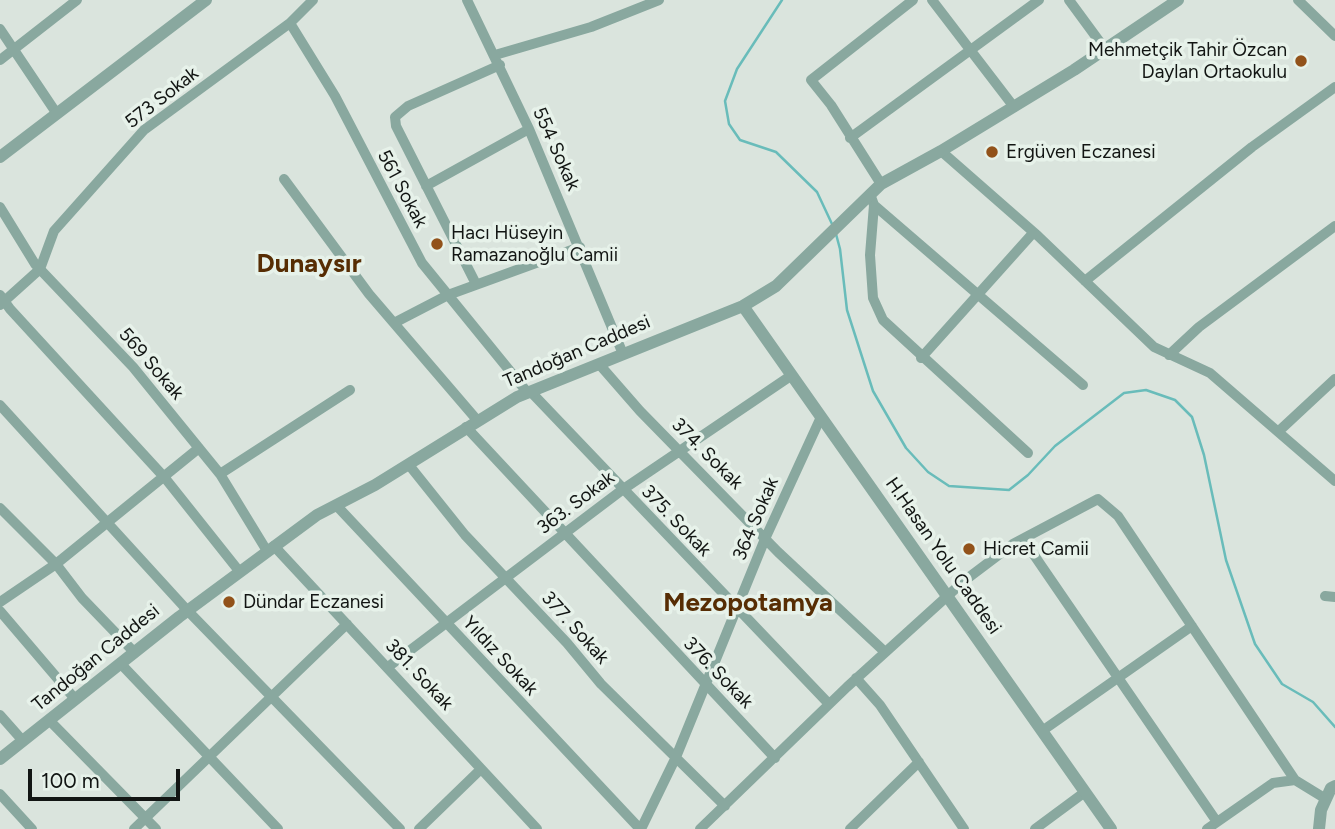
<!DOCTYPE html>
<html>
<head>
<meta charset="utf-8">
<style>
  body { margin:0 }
  #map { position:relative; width:1335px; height:829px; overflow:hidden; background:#dae4dd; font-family:Figtree,sans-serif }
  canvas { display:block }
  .scale { position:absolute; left:28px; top:769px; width:152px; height:32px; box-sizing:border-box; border:4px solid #121513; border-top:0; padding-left:9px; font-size:21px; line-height:24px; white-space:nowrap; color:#121513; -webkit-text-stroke:5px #e7f2ea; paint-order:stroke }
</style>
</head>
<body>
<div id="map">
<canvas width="1335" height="829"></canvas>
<div class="scale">100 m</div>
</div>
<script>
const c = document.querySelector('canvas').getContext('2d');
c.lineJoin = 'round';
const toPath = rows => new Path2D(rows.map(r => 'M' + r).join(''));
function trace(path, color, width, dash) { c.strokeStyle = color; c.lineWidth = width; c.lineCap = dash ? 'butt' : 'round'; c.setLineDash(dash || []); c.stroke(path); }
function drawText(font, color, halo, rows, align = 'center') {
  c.font = font + ' Figtree,sans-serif'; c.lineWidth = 7; c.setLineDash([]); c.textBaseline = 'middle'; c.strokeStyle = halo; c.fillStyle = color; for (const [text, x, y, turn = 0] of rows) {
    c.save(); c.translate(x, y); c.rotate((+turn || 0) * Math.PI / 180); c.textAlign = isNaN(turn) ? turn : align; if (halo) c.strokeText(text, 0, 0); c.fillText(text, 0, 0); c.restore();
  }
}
trace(toPath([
  [782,0,737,69,725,101,729,124,740,140,776,152,817,192,832,224],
  [836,234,840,249,847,310,873,391,906,448,928,472,949,486,1009,490,1028,475,1055,446,1124,393,1146,390,1175,400,1192,417,1204,455,1226,560,1255,644,1282,684,1313,702,1335,727]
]), '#69bcba', 2.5);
trace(toPath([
  [467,0,529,129,623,354],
  [932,0,1014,107],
  [1069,0,1105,49],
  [1298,0,1335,36],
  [290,23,335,96,422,263,527,392],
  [0,29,57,114],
  [495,55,591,27,659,0],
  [0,60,77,0],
  [850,138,1039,0],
  [941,151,1038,236,1154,347,1210,373,1335,481],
  [284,179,369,294,477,420],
  [881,184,831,105,811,80,913,0],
  [426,186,529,129],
  [870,194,874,205,870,255,873,298,883,320,1028,453],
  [874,205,1083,385],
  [0,207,35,264,133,367,220,474,267,551],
  [1085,281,1252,147,1335,87],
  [476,284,396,126,395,117,408,106,500,65],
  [0,295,10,309,165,478,239,571],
  [0,305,40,269,54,231,144,130,290,23,313,0],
  [394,323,448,295,580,247],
  [1169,355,1199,327,1335,226],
  [921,358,1033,233],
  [599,364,640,411,778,552,885,652],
  [530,391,829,704],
  [0,405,187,610,400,829],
  [466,427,775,758],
  [1279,431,1335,379],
  [409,465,465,535,567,643,601,684,725,806],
  [220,474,350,390],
  [336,505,640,829],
  [0,508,56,564,82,598,134,652],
  [1023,539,1217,822],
  [274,546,537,829],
  [1325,596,1335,597],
  [0,602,56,564,199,448],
  [0,611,75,699],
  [120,663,278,829],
  [388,667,622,490,792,375],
  [856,678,880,705,964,829],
  [0,715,23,741],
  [49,720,156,829],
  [1042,731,1192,626],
  [0,794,32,829],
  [134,829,347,624],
  [419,829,481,769],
  [641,829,676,757,765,539,821,417],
  [700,829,847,687,964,581,1013,544,1098,499,1118,516,1295,780,1326,799],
  [850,829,919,762],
  [1035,829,1085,792],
  [1207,829,1273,783,1295,780]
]), '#89a89f', 10);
trace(toPath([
  [0,157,206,0],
  [743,306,1111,829],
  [0,759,179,617,317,515,375,485,517,397,743,306,776,286,881,184,941,151,1074,70,1178,0],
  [1319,829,1321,810,1331,788,1335,786]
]), '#89a89f', 12);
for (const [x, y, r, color] of [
  [1301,61,7,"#92521a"],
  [992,152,7,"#92521a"],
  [437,244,7,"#92521a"],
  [969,549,7,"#92521a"],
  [229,602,7,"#92521a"]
]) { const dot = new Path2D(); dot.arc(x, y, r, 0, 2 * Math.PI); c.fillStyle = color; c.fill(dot); trace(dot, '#e7f2ea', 2.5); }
drawText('19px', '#121513', '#e7f2ea', [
  ["Mehmetçik Tahir Özcan",1287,50,"right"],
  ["Daylan Ortaokulu",1287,72,"right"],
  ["Ergüven Eczanesi",1006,152],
  ["Hacı Hüseyin",451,233],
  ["Ramazanoğlu Camii",451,255],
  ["Hicret Camii",983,549],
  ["Dündar Eczanesi",243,602]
], 'left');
drawText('19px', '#121513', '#e7f2ea', [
  ["573 Sokak",162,98,-38],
  ["554 Sokak",556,149,66],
  ["561 Sokak",402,189,62],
  ["Tandoğan Caddesi",577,352,-23],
  ["569 Sokak",151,364,49],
  ["374. Sokak",707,454,45],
  ["363. Sokak",576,503,-37],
  ["364 Sokak",756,519,-67],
  ["375. Sokak",676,521,46],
  ["H.Hasan Yolu Caddesi",943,556,55],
  ["377. Sokak",575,628,48],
  ["Yıldız Sokak",500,656,47],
  ["Tandoğan Caddesi",96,658,-39],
  ["376. Sokak",718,673,46],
  ["381. Sokak",419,675,47]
]);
drawText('bold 26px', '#572d04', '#e7f2ea', [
  ["Dunaysır",309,264],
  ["Mezopotamya",748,603]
]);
</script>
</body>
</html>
